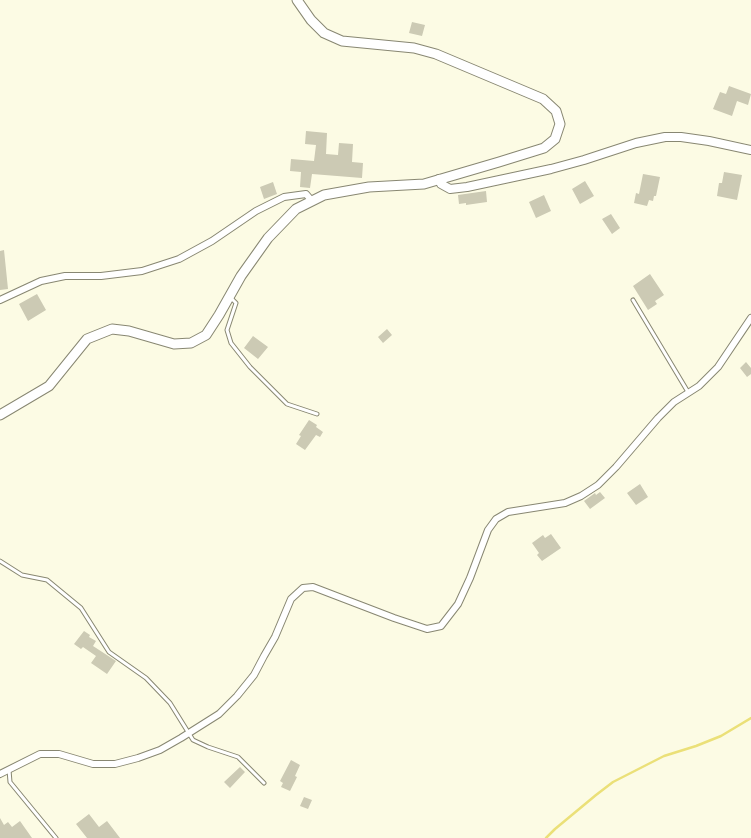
<!DOCTYPE html>
<html>
<head>
<meta charset="utf-8">
<style>
  body { margin:0 }
  canvas { display:block; background:#fcfbe4 }
</style>
</head>
<body>
<canvas width="751" height="838"></canvas>
<script>
const c = document.querySelector('canvas').getContext('2d');
c.lineJoin = 'round';
const toPath = rows => new Path2D(rows.map(r => 'M' + r).join(''));
function trace(path, color, width, dash) { c.strokeStyle = color; c.lineWidth = width; c.lineCap = dash ? 'butt' : 'round'; c.setLineDash(dash || []); c.stroke(path); }
function fill(path, color) { c.fillStyle = color; c.fill(path, 'evenodd'); }
trace(toPath([
  [546,838,555,829,596,795,613,782,664,756,696,746,721,736,751,718]
]), '#ebe078', 2.5);
fill(toPath([
  [412,22,425,25,422,36,409,33],
  [729,86,751,94,748,105,737,101,732,116,713,109,720,92,726,94],
  [306,131,327,133,326,154,338,155,339,143,353,144,352,162,363,163,362,178,312,174,310,188,300,187,301,172,290,171,291,159,314,161,316,145,305,144],
  [724,172,742,175,737,200,717,196,719,183,722,183],
  [643,174,660,177,656,196,654,196,653,201,649,200,647,206,634,203,636,193,639,194],
  [585,181,594,196,580,204,572,189],
  [273,182,277,194,264,199,260,187],
  [486,191,487,202,466,205,466,203,459,204,458,195],
  [544,195,551,211,536,218,529,202],
  [611,214,620,228,612,234,602,219],
  [4,250,8,289,0,290,0,251],
  [650,274,664,295,655,301,657,304,648,310,633,286],
  [37,294,46,310,28,321,19,304],
  [387,329,392,335,383,343,378,337],
  [253,336,268,347,258,359,244,348],
  [746,362,751,368,751,374,747,377,740,368],
  [309,420,317,425,316,427,323,432,320,437,316,435,305,450,296,444,301,436,299,435],
  [640,484,648,497,636,505,627,493],
  [600,492,605,498,590,509,584,501,595,493,596,495],
  [551,534,561,548,542,561,537,555,539,553,532,543,543,535,545,538],
  [84,631,90,635,89,637,96,641,93,646,116,661,107,674,91,663,96,656,83,647,81,649,74,644],
  [291,760,300,765,295,776,297,777,290,791,281,787,283,783,280,781],
  [240,767,245,772,230,788,224,782],
  [304,797,312,800,308,809,300,806],
  [89,814,99,827,107,821,120,838,87,838,76,824],
  [0,818,4,825,8,822,12,827,20,821,32,838,0,838]
]), '#cccab4');
const service = toPath([
  [231,298,236,303,227,330,231,343,250,367,287,404,317,414],
  [633,300,688,392],
  [0,561,22,575,47,580,81,608,109,652,146,678,170,703,193,740,208,747,238,757,264,783],
  [9,770,10,782,56,838]
]);
const minor = toPath([
  [0,300,41,281,65,276,101,276,142,271,179,259,212,241,256,211,284,197,306,194,312,201],
  [0,774,40,754,59,754,93,764,115,764,138,758,160,750,181,738,219,714,237,696,254,675,264,656,275,637,291,599,303,588,313,587,394,618,427,629,441,626,458,604,470,578,488,530,496,519,508,512,565,503,581,496,598,485,616,467,658,418,674,402,699,386,718,367,751,318]
]);
const tertiary = toPath([
  [439,179,441,184,450,189,467,187,551,169,584,160,636,143,665,137,681,137,709,141,751,150]
]);
const secondary = toPath([
  [0,415,49,386,87,339,112,329,129,331,174,344,191,343,206,335,219,315,241,276,268,238,296,209,324,195,369,187,424,184,499,162,544,148,555,139,560,124,556,111,543,99,436,54,414,48,342,41,324,33,311,20,297,0]
]);
trace(service, '#888772', 5);
trace(minor, '#888772', 8);
trace(tertiary, '#888772', 10);
trace(secondary, '#888772', 11);
trace(service, '#fff', 3);
trace(minor, '#fff', 6);
trace(tertiary, '#fff', 8);
trace(secondary, '#fff', 9);
</script>
</body>
</html>
